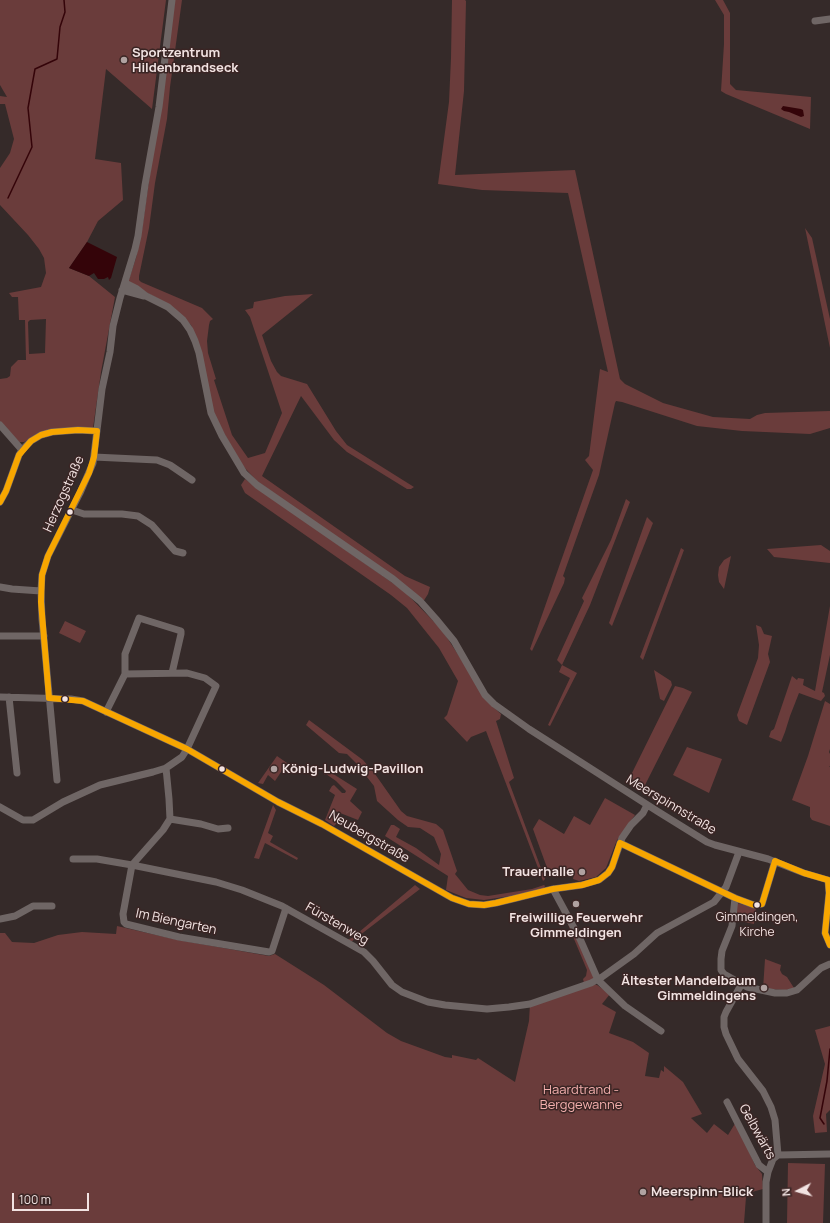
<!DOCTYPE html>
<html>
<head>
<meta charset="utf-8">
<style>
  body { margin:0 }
  #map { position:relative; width:830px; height:1223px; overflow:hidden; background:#352a29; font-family:Manrope,sans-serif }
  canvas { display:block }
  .north { position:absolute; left:778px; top:1171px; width:40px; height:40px; -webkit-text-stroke:3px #3a2524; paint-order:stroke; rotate:264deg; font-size:11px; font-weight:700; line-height:16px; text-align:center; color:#f2e3e2 }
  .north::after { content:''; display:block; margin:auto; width:14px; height:18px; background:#f2e3e2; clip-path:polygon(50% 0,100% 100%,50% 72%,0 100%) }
  .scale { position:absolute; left:12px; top:1193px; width:77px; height:18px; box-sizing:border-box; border:2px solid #f2e3e2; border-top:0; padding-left:5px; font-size:12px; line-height:14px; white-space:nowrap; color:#f2e3e2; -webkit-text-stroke:3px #3a2524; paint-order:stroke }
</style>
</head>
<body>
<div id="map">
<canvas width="830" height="1223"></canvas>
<div class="north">N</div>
<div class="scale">100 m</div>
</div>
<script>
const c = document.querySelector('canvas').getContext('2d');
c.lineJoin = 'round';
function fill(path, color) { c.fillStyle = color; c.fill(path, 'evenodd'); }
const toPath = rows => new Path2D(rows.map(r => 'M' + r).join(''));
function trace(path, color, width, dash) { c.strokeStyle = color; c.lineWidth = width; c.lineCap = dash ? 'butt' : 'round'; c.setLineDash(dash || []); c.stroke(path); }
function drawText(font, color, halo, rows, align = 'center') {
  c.font = font + ' Manrope,sans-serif'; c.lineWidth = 3; c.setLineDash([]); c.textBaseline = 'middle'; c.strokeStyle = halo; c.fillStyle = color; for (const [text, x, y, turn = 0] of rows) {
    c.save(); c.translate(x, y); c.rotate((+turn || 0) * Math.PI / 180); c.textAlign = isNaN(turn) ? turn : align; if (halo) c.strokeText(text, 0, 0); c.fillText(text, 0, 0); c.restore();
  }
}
fill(toPath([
  [0,0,166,0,152,109,106,69,95,159,121,163,123,200,98,221,87,242,69,268,89,276,115,297,101,372,93,428,39,433,24,442,19,442,0,422,0,379,7,378,10,376,11,367,18,360,26,360,25,320,19,320,18,297,12,297,9,293,41,287,46,273,44,258,39,249,28,235,0,205,0,168,10,153,14,139,5,104,0,104,0,96,7,97,0,85],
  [46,319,45,353,29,354,28,322,30,320],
  [175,0,182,0,170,87,167,119,155,183,149,228,139,276,139,280,141,282,202,308,213,319,210,321,209,325,207,341,208,353,216,379,214,380,232,435,248,458,265,453,282,413,250,317,245,310,253,308,254,302,285,296,313,294,262,335,271,361,277,372,281,376,307,384,336,431,347,445,414,487,411,489,407,489,347,452,334,440,301,396,262,476,405,576,430,587,428,594,423,602,257,481,242,465,213,414,198,343,191,325,174,308,128,282,136,258,142,229],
  [452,0,465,0,466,1,464,91,455,175,575,170,620,379,625,384,663,403,713,417,750,419,757,415,765,413,830,411,830,428,810,434,742,431,697,426,622,402,616,401,615,403,599,475,563,576,565,578,564,583,532,651,530,649,593,470,585,460,589,456,600,369,608,372,568,193,482,190,438,184,449,102,451,58],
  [715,0,723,0,730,13,730,84,736,90,811,97,810,129,726,94,721,91,724,44,724,15],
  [805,228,812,238,830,319,830,348],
  [245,479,404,591,442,630,491,705,501,714,500,719,496,721,514,778,509,782,545,879,543,881,486,731,471,737,467,742,444,718,447,715,458,681,439,648,407,608,391,595,245,493,241,485],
  [626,499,630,502,590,605,562,665,577,673,550,726,548,725,570,678,559,672,562,665,557,660,584,601,582,598,611,540],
  [647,517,653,523,612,626,609,623],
  [821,545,830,551,830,563,774,557,767,549],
  [681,548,684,550,643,660,640,657],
  [731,556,724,589,719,582,718,575,719,567,724,560],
  [830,606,830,655,822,692,824,693,825,696,821,701,799,693,790,716,785,732,781,742,779,741,769,737,771,731,774,729,792,676,797,680,798,678,804,679,803,685,815,691],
  [65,621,86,631,80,643,59,633],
  [756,625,761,627,764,634,772,636,768,654,770,662,747,725,739,721,737,715,758,658,759,645],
  [654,670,671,681,672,685,664,701,660,699],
  [675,686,683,688,692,692,644,787,631,779,631,775],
  [825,701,830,704,830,749,829,752,830,754,830,766,829,767,830,767,830,826,812,820,810,817,810,807,792,800,808,756],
  [309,720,363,760,375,774,401,811,407,816,436,824,443,830,457,871,455,874,468,890,480,895,488,896,532,889,544,885,545,886,544,888,517,895,484,900,466,898,446,890,448,876,385,836,391,825,394,825,400,829,396,837,416,848,439,865,441,854,434,837,420,828,408,827,398,820,377,801,374,786,356,763,347,754,339,753,306,725],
  [687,747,722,759,709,793,673,775],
  [277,756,287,763,275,781,268,775,263,784,258,783],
  [327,770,357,789,350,801,362,812,358,820,335,811,333,817,338,822,334,826,325,820,335,795,329,791,332,786,334,785,342,793,345,793,346,791,336,781,326,774,324,775],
  [605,798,635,815,617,840,606,868,596,877,579,881,573,879,574,874,569,872,550,876,533,829,539,819,564,834,574,816,590,825],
  [273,805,276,810,268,833,273,836,270,842,298,858,297,860,265,843,259,859,254,858],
  [415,885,420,889,351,942,346,940,352,938],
  [737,903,756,908,754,924,735,920],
  [564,915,568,917,594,977,592,980,584,983,583,979,586,976,587,970],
  [117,926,178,940,269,956,275,954,324,985,387,1033,401,1041,445,1057,452,1058,452,1055,476,1060,478,1058,515,1082,529,1021,530,1004,593,984,597,985,610,994,602,1004,616,1012,609,1033,633,1042,649,1053,645,1076,659,1078,661,1070,664,1072,664,1066,683,1082,702,1114,691,1118,707,1133,714,1124,728,1135,736,1122,755,1165,762,1174,763,1189,748,1193,746,1197,744,1223,0,1223,0,933,5,933,12,942,34,943,58,935,82,932,116,934],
  [765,959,781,965,780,970,782,974,787,977,794,988,786,990,763,989],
  [830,1026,830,1110,826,1114,827,1132,815,1133,813,1116,825,1064,815,1030],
  [788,1163,825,1164,823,1223,787,1223]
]), '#6a3c3b');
fill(toPath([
  [783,106,801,109,803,110,804,116,801,117,789,112,784,111,781,109],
  [87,242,117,257,111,278,109,280,108,277,104,279,98,279,94,273,89,276,69,268]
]), '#340409');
trace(toPath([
  [8,198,32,147,28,108,35,69,57,59,60,27,65,12,64,0],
  [824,1124,820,1118,827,1081,830,1049]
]), '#340409', 1.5);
trace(toPath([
  [815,21,830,19],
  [125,283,137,289,146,296,168,307,183,320,190,330,195,341,199,353,211,413,222,436,244,473,257,485,393,579,420,601,436,619,454,641,485,695,494,704,529,729,657,811,707,842,715,845,768,859,804,873,828,880],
  [122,290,144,296],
  [0,425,22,450],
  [94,457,157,460,170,465,192,480],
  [0,502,6,491,19,455,22,450,31,441,41,435,52,432,78,430,97,431],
  [72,510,84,514,122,514,138,516,152,525,175,551,183,553],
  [0,587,12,589,41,591],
  [0,636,44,636],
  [0,697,71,699,83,701,187,749,278,802,322,824,452,898,469,904,484,905,496,903,553,889,582,885,599,880,608,873,612,867,622,838,631,825,643,813,647,805],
  [9,697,17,773],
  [106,712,125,674,125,654,139,618,181,631,181,634,172,673],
  [166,768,169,799,170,819,163,830,132,865,123,914,124,922,126,924,179,937,269,952,272,951,273,948,286,908],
  [57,780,42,619,41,591,42,575,48,556,80,493,93,463,102,389,110,352,113,326,120,298,135,249,138,236,145,185,159,107,172,0],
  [0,807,23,820,33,820,63,802,100,785,153,772,166,768,182,757,187,749,216,686,205,678,187,673,125,674],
  [170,819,201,824,218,829,228,828],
  [620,843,735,898,754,905,762,904,775,861],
  [73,859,97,859,132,865,216,882,242,890,282,906,364,952,373,961,392,985,402,992,428,1002,445,1005,487,1009,509,1007,530,1004,591,983,602,977,634,954,657,933,714,902,726,887,739,852],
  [828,880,829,893,825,933,830,945],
  [553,889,580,939,598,980,625,1006,661,1031],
  [735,898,732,926,722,951,721,959,721,970,724,974,747,987,775,993,787,993,797,990,821,968,830,964],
  [0,919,15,916,33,906,52,906],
  [741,985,726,1012,724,1017,724,1027,726,1034,738,1059,763,1091,771,1107,775,1120,778,1155],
  [727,1102,759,1165,768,1172],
  [766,1223,766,1182,768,1172,773,1159,778,1155,830,1154]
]), '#6f6665', 7);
trace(toPath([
  [0,502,6,491,19,455,31,441,41,435,52,432,78,430,97,431],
  [49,698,83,701,187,749,278,802,322,824,452,898,469,904,484,905,496,903,553,889,582,885,599,880,608,873,612,867,620,843],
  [49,698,41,602,42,575,48,556,89,473,94,457,97,431],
  [620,843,735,898,754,905,762,904,775,861],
  [775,861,804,873,828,880],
  [828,880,829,893,825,933,830,945]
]), '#f7a600', 6);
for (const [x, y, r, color] of [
  [124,60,4,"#b0a2a1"],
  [70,512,3.5,"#f2e3e2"],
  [65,699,3.5,"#f2e3e2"],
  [222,769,3.5,"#f2e3e2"],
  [274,769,4,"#b0a2a1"],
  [582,872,4,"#b0a2a1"],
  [576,904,4,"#b0a2a1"],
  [757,905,3.5,"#f2e3e2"],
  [764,988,4,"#b0a2a1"],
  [643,1192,4,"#b0a2a1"]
]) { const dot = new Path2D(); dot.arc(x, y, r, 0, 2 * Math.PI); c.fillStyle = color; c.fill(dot); trace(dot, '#3a2524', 1.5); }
drawText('12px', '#f2e3e2', '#3a2524', [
  ["Gimmeldingen,",757,918],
  ["Kirche",757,933]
]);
drawText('bold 13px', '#f2e3e2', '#3a2524', [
  ["Sportzentrum",132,53],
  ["Hildenbrandseck",132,68],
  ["König-Ludwig-Pavillon",282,769],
  ["Trauerhalle",574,872,"right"],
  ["Freiwillige Feuerwehr",576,918,"center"],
  ["Gimmeldingen",576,933,"center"],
  ["Ältester Mandelbaum",756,981,"right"],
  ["Gimmeldingens",756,996,"right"],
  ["Meerspinn-Blick",651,1192]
], 'left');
drawText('13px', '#f2e3e2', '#3a2524', [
  ["Herzogstraße",64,494,-66],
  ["Meerspinnstraße",671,805,31],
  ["Neubergstraße",369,837,30],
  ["Im Biengarten",176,922,12],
  ["Fürstenweg",337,924,30],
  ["Gelbwärts",757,1132,61]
]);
drawText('13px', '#f4b0ae', '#3a2524', [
  ["Haardtrand -",581,1090],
  ["Berggewanne",581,1105]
]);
</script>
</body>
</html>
